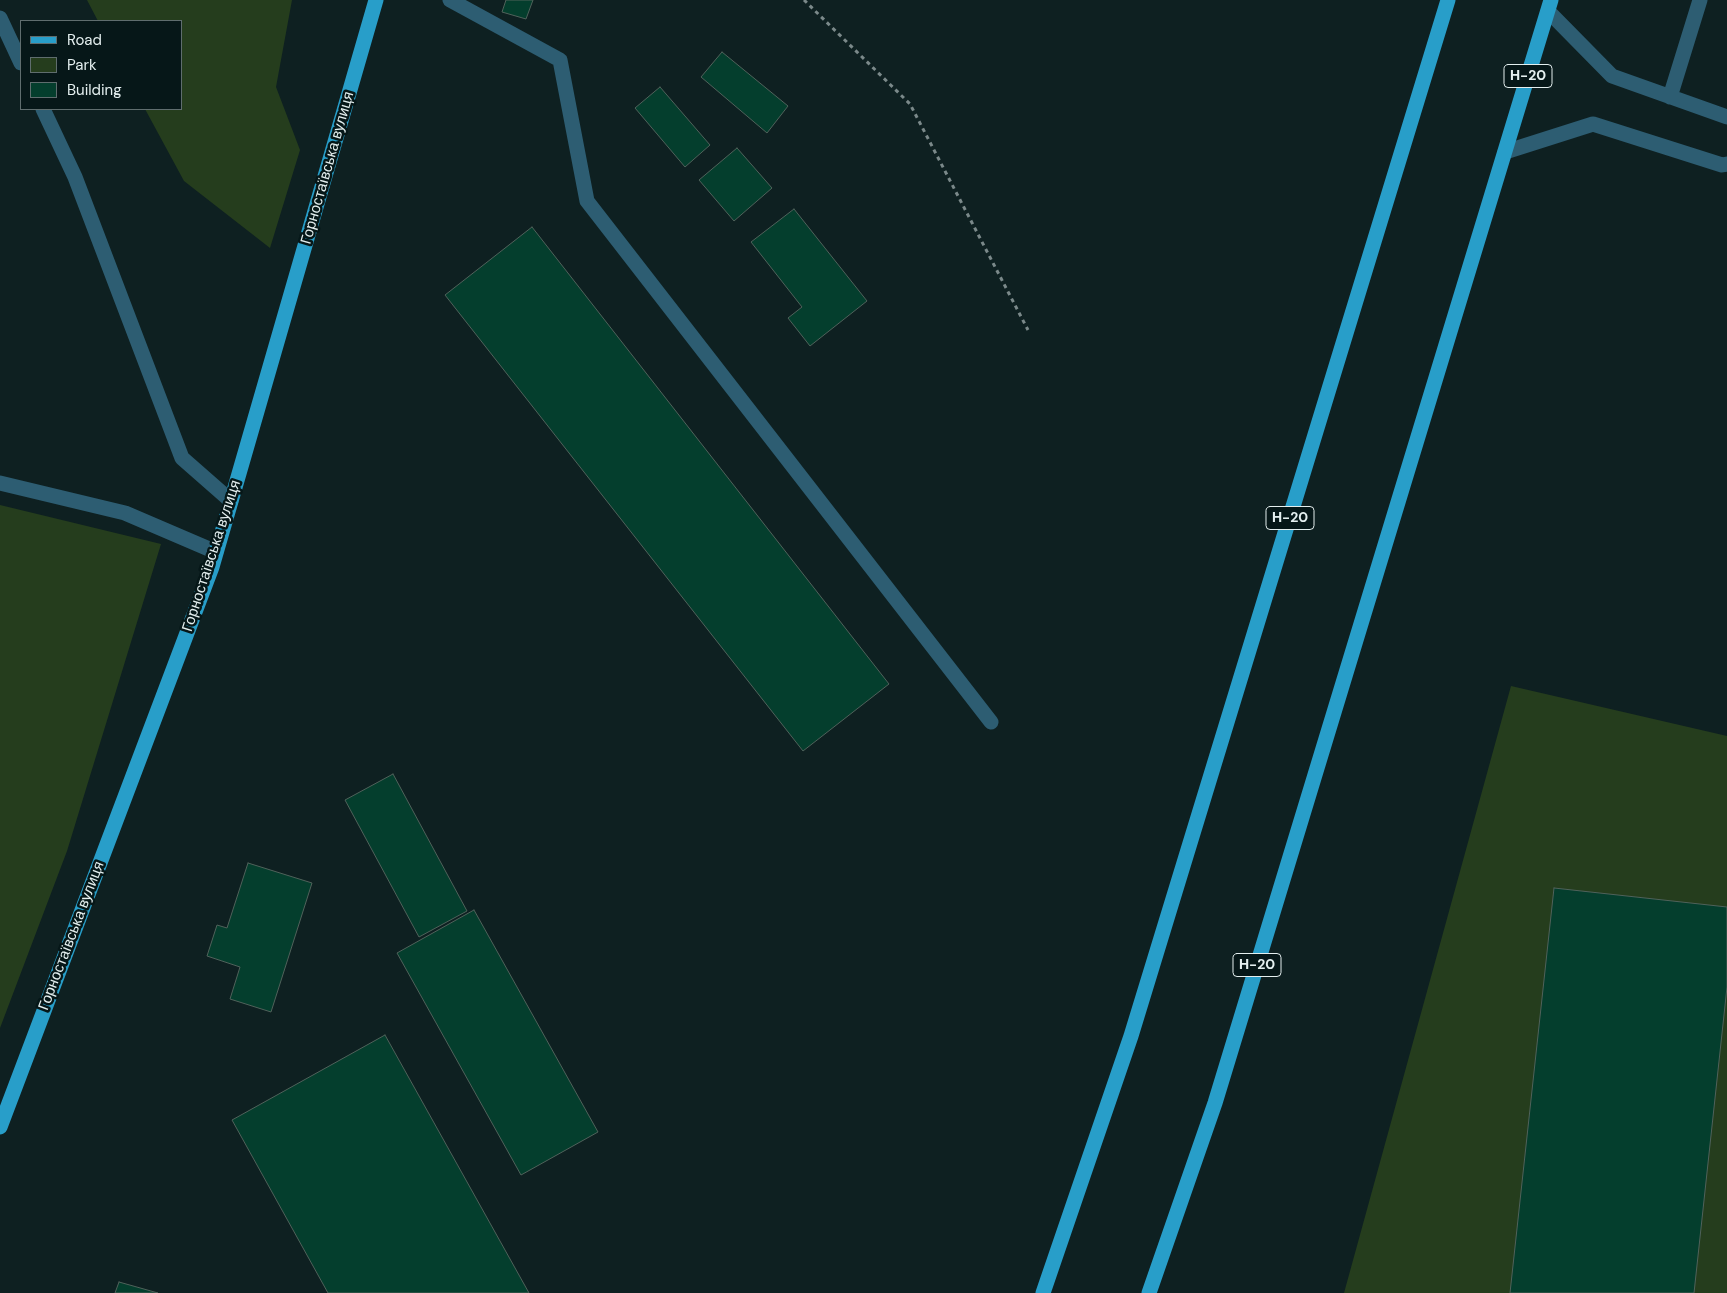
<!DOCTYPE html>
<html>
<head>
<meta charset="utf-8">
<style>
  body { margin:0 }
  #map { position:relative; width:1727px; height:1293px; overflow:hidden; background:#0e2021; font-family:"DM Sans",sans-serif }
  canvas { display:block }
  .legend { position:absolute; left:20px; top:20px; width:162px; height:90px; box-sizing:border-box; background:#061718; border:1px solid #5f6d6e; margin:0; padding:6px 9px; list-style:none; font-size:15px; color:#e4efef }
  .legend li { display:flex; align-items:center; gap:10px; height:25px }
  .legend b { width:25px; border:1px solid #5f6d6e }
</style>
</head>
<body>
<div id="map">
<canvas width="1727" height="1293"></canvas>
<ul class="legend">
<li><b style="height:6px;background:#289ec9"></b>Road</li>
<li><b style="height:14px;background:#253d1d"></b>Park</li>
<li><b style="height:14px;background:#043e2d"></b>Building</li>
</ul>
</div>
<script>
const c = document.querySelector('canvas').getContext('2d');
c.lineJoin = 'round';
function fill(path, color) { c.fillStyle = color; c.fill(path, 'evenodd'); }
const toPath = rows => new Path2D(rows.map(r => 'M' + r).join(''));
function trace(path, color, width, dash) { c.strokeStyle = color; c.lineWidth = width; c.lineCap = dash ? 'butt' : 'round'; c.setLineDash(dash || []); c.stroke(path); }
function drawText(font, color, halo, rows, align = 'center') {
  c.font = font + ' "DM Sans",sans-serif'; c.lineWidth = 5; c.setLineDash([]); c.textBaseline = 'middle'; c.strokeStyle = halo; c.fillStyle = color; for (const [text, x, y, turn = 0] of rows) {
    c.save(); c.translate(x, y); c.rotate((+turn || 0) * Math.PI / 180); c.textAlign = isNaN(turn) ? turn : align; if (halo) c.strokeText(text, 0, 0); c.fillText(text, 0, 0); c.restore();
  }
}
fill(toPath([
  [87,0,292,0,276,87,300,150,270,248,184,181,145,109,181,109,181,21,98,21],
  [0,505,161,544,67,851,0,1028],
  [1511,686,1727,736,1727,1293,1344,1293]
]), '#253d1d');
const building = toPath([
  [506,0,533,0,526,19,502,12,506,0],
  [722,52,788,106,767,133,701,77,722,52],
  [660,87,710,145,685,167,635,108,660,87],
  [737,148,772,188,734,221,699,180,737,148],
  [794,209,867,301,810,346,788,318,802,307,751,242,794,209],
  [532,227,889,684,803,751,445,295,532,227],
  [393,774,467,911,419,937,345,800,393,774],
  [248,863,312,883,271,1012,230,999,240,967,207,956,217,925,227,928,248,863],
  [1554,888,1727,907,1727,987,1694,1293,1510,1293,1554,888],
  [474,910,598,1132,521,1175,397,953,474,910],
  [385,1035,529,1293,328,1293,232,1120,385,1035],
  [119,1282,158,1293,115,1293,119,1282]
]);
fill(building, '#043e2d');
trace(building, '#50625b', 1);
trace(toPath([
  [804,0,910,104,1028,330]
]), '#7b898a', 3, [4, 4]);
trace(toPath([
  [450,0,560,60,587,201,991,722],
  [1548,11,1612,76,1727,117],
  [0,18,21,63],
  [1670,97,1700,0],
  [43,109,75,177,182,458,231,501],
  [1505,152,1593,124,1722,165,1727,164],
  [0,483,125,513,216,552]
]), '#2d5d72', 15);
trace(toPath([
  [0,1127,212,567,376,0],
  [1043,1293,1131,1036,1448,0],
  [1149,1293,1215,1103,1551,0]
]), '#289ec9', 15);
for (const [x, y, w] of [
  [1528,76,48],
  [1290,518,48],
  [1257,965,48]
]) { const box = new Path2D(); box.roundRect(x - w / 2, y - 11.5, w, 23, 4); c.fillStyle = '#061718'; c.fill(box); trace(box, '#e4efef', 1); }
drawText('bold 14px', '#e4efef', null, [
  ["Н-20",1528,76],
  ["Н-20",1290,518],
  ["Н-20",1257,965]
]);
drawText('15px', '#e4efef', '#061718', [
  ["Горностаївська вулиця",328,168,-74],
  ["Горностаївська вулиця",212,556,-72],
  ["Горностаївська вулиця",72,936,-69]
]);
</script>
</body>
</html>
